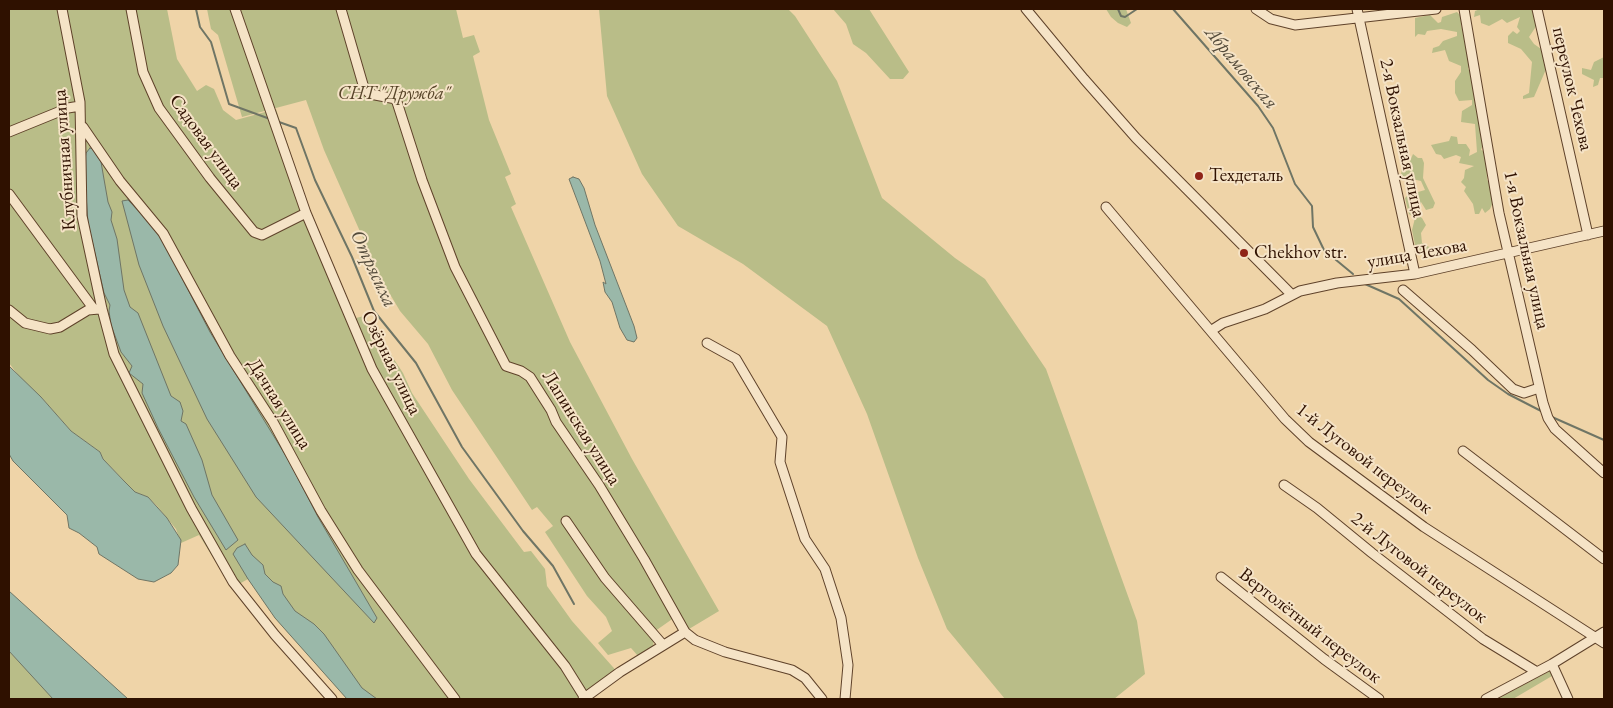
<!DOCTYPE html>
<html>
<head>
<meta charset="utf-8">
<style>
  body { margin:0 }
  #map { position:relative; width:1613px; height:708px; overflow:hidden; background:#efd4a8; font-family:"EB Garamond",serif }
  canvas { display:block }
  .frame { position:absolute; inset:0; border:10px solid #2f1100; pointer-events:none }
</style>
</head>
<body>
<div id="map">
<canvas width="1613" height="708"></canvas>
<div class="frame"></div>
</div>
<script>
const c = document.querySelector('canvas').getContext('2d');
c.lineJoin = 'round';
function fill(path, color) { c.fillStyle = color; c.fill(path, 'evenodd'); }
const toPath = rows => new Path2D(rows.map(r => 'M' + r).join(''));
function trace(path, color, width, dash) { c.strokeStyle = color; c.lineWidth = width; c.lineCap = dash ? 'butt' : 'round'; c.setLineDash(dash || []); c.stroke(path); }
function drawText(font, color, halo, rows, align = 'center') {
  c.font = font + ' "EB Garamond",serif'; c.lineWidth = 4; c.setLineDash([]); c.textBaseline = 'middle'; c.strokeStyle = halo; c.fillStyle = color; for (const [text, x, y, turn = 0] of rows) {
    c.save(); c.translate(x, y); c.rotate((+turn || 0) * Math.PI / 180); c.textAlign = isNaN(turn) ? turn : align; if (halo) c.strokeText(text, 0, 0); c.fillText(text, 0, 0); c.restore();
  }
}
fill(toPath([
  [9,9,167,9,177,59,197,91,206,85,214,89,223,110,236,120,276,109,311,215,356,318,364,316,377,333,403,373,412,393,469,479,524,552,531,551,545,569,547,586,572,621,620,675,586,699,347,699,275,618,248,579,232,588,199,535,181,543,176,529,157,506,148,497,135,492,103,459,100,452,71,431,41,397,24,383,9,363],
  [207,9,456,9,463,38,474,35,480,52,473,56,489,120,511,174,505,177,516,204,511,207,570,342,632,459,719,611,689,629,678,615,651,634,654,637,653,647,638,656,631,648,608,655,598,643,612,631,606,617,587,596,545,532,553,526,537,507,532,510,452,390,428,344,400,311,381,279,324,150,306,100,242,117,218,35,211,29],
  [599,9,788,9,795,16,837,81,882,198,955,258,985,279,1046,369,1137,621,1145,674,1114,699,1005,699,947,629,918,558,867,414,827,326,743,264,678,226,642,174,607,96],
  [833,9,869,9,909,72,903,79,890,79,866,53,853,44,846,24],
  [1106,9,1126,9,1131,23,1127,27,1118,23,1111,17],
  [1480,9,1531,9,1536,14,1537,25,1529,37,1534,44,1544,51,1547,67,1534,97,1523,99,1523,96,1529,93,1532,62,1521,49,1508,43,1508,36,1513,31,1517,34,1520,31,1517,27,1520,17,1507,23,1502,19,1489,26,1481,23,1480,15,1474,17,1475,11],
  [1457,12,1462,17,1461,25,1471,62,1468,69,1472,72,1482,127,1480,132,1483,144,1481,150,1486,152,1487,180,1490,182,1490,190,1493,192,1494,200,1490,209,1485,213,1482,208,1479,214,1475,214,1473,204,1464,191,1466,187,1461,182,1464,178,1465,170,1474,166,1459,163,1461,157,1456,155,1444,159,1441,155,1436,154,1431,145,1449,141,1451,136,1457,137,1458,144,1466,144,1470,150,1469,156,1477,152,1475,124,1461,122,1462,111,1472,105,1472,100,1459,101,1455,93,1455,81,1461,72,1461,66,1449,61,1445,50,1432,53,1433,48,1439,46,1443,41,1457,36,1457,32,1441,29,1427,31,1425,35,1418,34,1415,37,1415,18,1430,15,1438,23,1441,22,1442,17],
  [1604,57,1604,78,1600,78,1598,85,1593,87,1594,80,1582,74,1582,68,1591,70,1594,62],
  [1413,154,1418,158,1422,158,1424,163,1423,178,1435,203,1433,208,1426,210,1421,202,1417,215,1422,218,1426,225,1421,233,1422,243,1431,248,1433,253,1427,255,1416,250,1412,230,1415,218,1409,214,1405,198,1407,196,1418,199,1418,192,1425,190,1421,181,1412,179,1407,174,1406,182,1401,175,1402,168,1406,170],
  [9,651,27,669,53,699,9,699],
  [1550,671,1552,676,1513,699,1497,699]
]), '#b9bd88');
const water = toPath([
  [90,148,93,149,101,162,108,202,112,212,111,220,117,239,124,290,130,307,138,313,171,396,180,402,183,411,181,421,186,424,202,460,212,495,238,540,226,550,194,497,158,428,142,393,143,384,129,373,132,366,121,352,111,325,109,311,110,305,104,293,88,223,84,166,86,153,90,148],
  [573,177,579,179,584,188,595,225,634,326,637,338,634,342,627,340,620,328,612,302,605,292,603,282,606,284,600,261,569,179,573,177],
  [128,200,157,230,210,332,289,461,318,517,377,618,374,623,256,497,207,419,163,326,139,265,122,201,128,200],
  [9,366,41,397,71,431,100,452,103,459,125,482,135,492,148,497,167,518,181,540,178,565,171,573,154,582,138,579,99,554,97,547,79,533,69,528,67,515,13,461,9,454,9,366],
  [245,544,252,555,263,565,265,574,273,582,281,586,283,594,295,611,314,624,324,634,362,688,377,699,347,699,275,618,248,579,233,554,237,548,245,544],
  [9,591,128,699,53,699,9,651,9,591]
]);
fill(water, '#9ab8a9');
trace(water, '#6f7565', 1);
trace(toPath([
  [196,9,200,27,211,42,229,104,270,119],
  [1118,9,1121,16,1125,17,1137,9],
  [1173,9,1258,106,1273,128,1295,184,1312,206,1313,227,1324,250,1353,274],
  [279,122,296,128,315,180,352,257,374,311,416,363,462,447,523,531,553,566,574,604],
  [1365,284,1399,299,1488,380,1508,394,1543,412],
  [1552,417,1604,440]
]), '#6f7565', 2);
const minor = toPath([
  [62,9,80,102,82,216,102,309,114,354,191,508,233,582,275,635,332,699],
  [131,9,143,72,159,108,210,178,254,232,262,235,306,213],
  [235,9,306,213,372,369,476,554,565,666,585,698],
  [341,9,364,88,370,94,396,99,422,180,455,267,506,366,521,371,530,377,551,410,556,422,599,485,644,559,685,632,695,640,725,652,792,670,805,678,822,699],
  [1026,9,1084,79,1136,138,1291,294],
  [1256,9,1271,19,1295,25,1436,9],
  [1357,9,1415,274],
  [1464,9,1499,213,1543,403,1548,418,1555,429,1604,473],
  [1537,9,1588,235],
  [83,127,120,181,163,233,230,356,273,422,321,511,358,570,455,699],
  [9,132,68,108,80,106],
  [9,194,93,308],
  [1106,207,1285,419,1309,442,1424,527,1604,643],
  [1403,290,1472,350,1513,389,1524,393,1539,388],
  [9,310,25,323,50,329,60,327,88,310,99,309],
  [1212,330,1223,323,1265,309,1300,291,1337,283,1415,274,1604,231],
  [707,343,736,359,782,437,780,462,805,539,825,569,841,618,848,665,845,699],
  [1463,451,1604,559],
  [1284,485,1317,508,1372,553,1483,639,1537,672],
  [566,521,605,578,663,645],
  [1221,577,1324,659,1379,699],
  [1552,664,1568,699],
  [583,699,620,672,685,632],
  [1486,699,1552,664,1604,632]
]);
trace(minor, '#5f422a', 11);
trace(minor, '#f5e3c6', 9);
for (const [x, y, r, color] of [
  [1199,176,5,"#8f2418"],
  [1244,253,5,"#8f2418"]
]) { const dot = new Path2D(); dot.arc(x, y, r, 0, 2 * Math.PI); c.fillStyle = color; c.fill(dot); trace(dot, '#f5e3c6', 2); }
drawText('19px', '#2f1100', '#f5e3c6', [
  ["переулок Чехова",1572,89,77],
  ["2-я Вокзальная улица",1402,138,78],
  ["Садовая улица",206,142,54],
  ["Клубничная улица",65,160,-94],
  ["1-я Вокзальная улица",1526,250,78],
  ["улица Чехова",1417,254,-10],
  ["Озёрная улица",391,363,64],
  ["Дачная улица",279,404,58],
  ["Лапинская улица",581,428,58],
  ["1-й Луговой переулок",1364,459,38],
  ["2-й Луговой переулок",1419,568,38],
  ["Вертолётный переулок",1310,626,38]
]);
drawText('italic 19px', '#584529', '#f5e3c6', [
  ["СНТ \"Дружба\"",394,94]
]);
drawText('19px', '#2f1100', '#f5e3c6', [
  ["Техдеталь",1209,176],
  ["Chekhov str.",1254,253]
], 'left');
drawText('italic 20px', '#544b3b', '#f5e3c6', [
  ["Абрамовская",1241,68,50],
  ["Отрясиха",373,269,65]
]);
</script>
</body>
</html>
